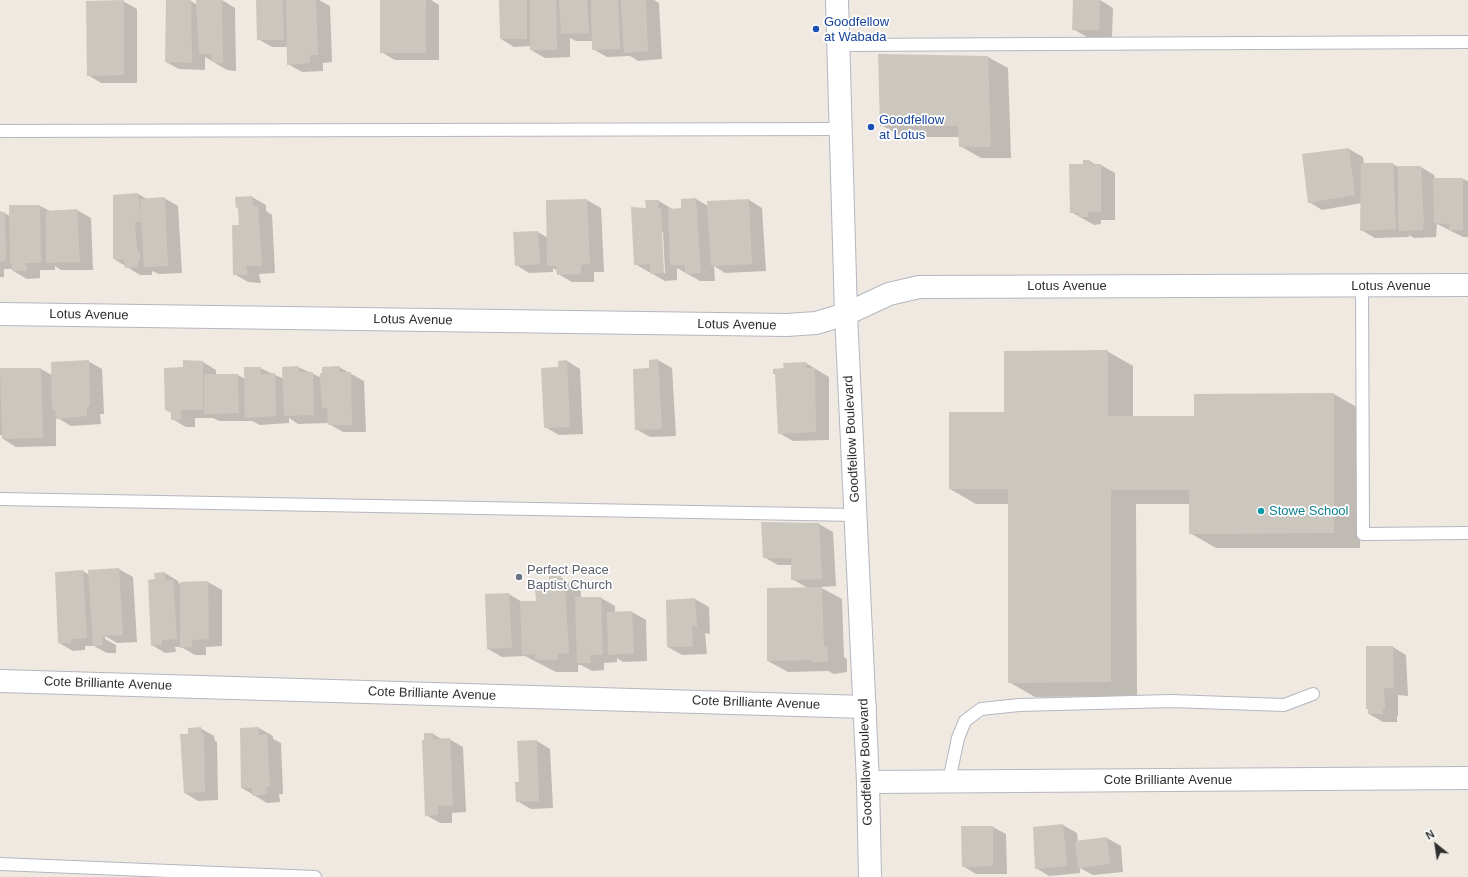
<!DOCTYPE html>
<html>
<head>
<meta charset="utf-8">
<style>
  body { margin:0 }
  #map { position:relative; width:1468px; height:877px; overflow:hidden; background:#efe9e1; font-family:Arial,sans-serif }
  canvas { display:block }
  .north { position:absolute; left:1416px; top:825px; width:40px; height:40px; -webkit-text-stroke:3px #fff; paint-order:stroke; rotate:330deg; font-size:11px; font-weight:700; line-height:16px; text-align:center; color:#2e2e2e }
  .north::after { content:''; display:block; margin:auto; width:14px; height:18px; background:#2e2e2e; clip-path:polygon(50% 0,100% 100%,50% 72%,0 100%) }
</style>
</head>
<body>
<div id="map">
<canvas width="1468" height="877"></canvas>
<div class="north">N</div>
</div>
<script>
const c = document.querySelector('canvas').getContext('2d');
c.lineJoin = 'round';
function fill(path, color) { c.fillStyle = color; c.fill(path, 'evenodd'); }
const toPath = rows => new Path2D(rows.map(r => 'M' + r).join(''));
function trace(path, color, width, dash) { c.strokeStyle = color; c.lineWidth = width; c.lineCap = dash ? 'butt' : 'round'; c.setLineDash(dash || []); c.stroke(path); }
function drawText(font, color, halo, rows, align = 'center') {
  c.font = font + ' Arial,sans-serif'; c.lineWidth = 3.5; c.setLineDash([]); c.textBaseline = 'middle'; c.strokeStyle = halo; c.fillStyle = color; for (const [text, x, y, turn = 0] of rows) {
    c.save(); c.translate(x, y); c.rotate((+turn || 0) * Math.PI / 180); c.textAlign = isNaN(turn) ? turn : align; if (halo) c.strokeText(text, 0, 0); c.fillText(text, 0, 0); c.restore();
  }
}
fill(toPath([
  [197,0,222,0,235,8,236,71,227,70,205,57,205,70,179,69,166,62,191,1,197,5],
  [267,0,319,0,330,6,332,62,323,63,323,71,302,72,288,64,288,47,272,47,258,39],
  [381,0,431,0,439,5,439,60,395,60,381,52],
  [501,0,654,0,659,3,662,59,638,61,630,56,607,57,593,49,593,41,576,41,570,38,570,57,545,58,531,50,531,46,514,47,501,39],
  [1074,0,1100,0,1113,8,1112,38,1087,37,1073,29],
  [123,1,137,9,137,83,101,83,88,75],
  [988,57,1008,68,1011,158,981,158,960,146,960,137,902,137,881,125],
  [1349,149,1363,157,1364,164,1393,164,1398,167,1421,167,1434,175,1435,179,1463,179,1468,181,1468,237,1463,237,1437,224,1436,237,1414,238,1409,235,1409,237,1375,238,1361,230,1362,203,1322,210,1309,202,1303,155],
  [1090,161,1096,165,1101,165,1115,173,1115,220,1101,220,1101,224,1094,225,1071,212],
  [138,194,147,199,164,198,178,206,182,273,159,274,152,271,152,275,140,275,114,259],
  [252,197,266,205,266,211,272,215,275,273,259,274,261,283,248,282,234,274,240,226,239,209,237,207],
  [696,199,708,206,749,200,762,208,766,271,725,273,714,266,715,281,700,281,677,268,677,280,665,281,651,273,651,272,649,272,635,264,647,209,659,201,672,209,672,210,682,209],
  [661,232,663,232,665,273,663,273],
  [587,200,601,208,604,272,594,272,594,282,572,282,558,274,558,271,553,268,553,272,529,273,516,265,514,233,538,232,548,238,547,201],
  [40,206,50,211,77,210,91,218,93,270,61,270,55,266,55,270,40,270,40,278,27,279,13,271,13,269,4,269,4,277,0,277,0,211,10,216],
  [1107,351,1133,366,1133,417,1195,417,1334,394,1360,409,1360,548,1216,548,1190,533,1190,504,1136,504,1137,696,1035,697,1009,682,1009,504,976,504,950,489,1005,413],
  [658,360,672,368,676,436,650,437,636,429,650,369,650,361],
  [88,361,102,369,104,414,100,414,101,424,71,426,56,417,56,446,16,447,3,439,2,435,0,435,0,374,1,375,1,369,41,369,52,375],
  [567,361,580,369,583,434,559,435,545,427,559,368],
  [203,362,216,370,216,375,238,375,245,379,260,368,284,379,298,367,322,378,339,367,364,381,366,432,343,432,329,424,329,423,298,424,289,418,289,423,260,425,252,421,219,421,213,418,195,418,195,427,186,427,172,419,172,413,166,410,185,368],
  [806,363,829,377,829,440,793,441,779,433,784,364],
  [819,524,833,532,836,586,820,587,842,599,844,657,847,659,847,672,834,674,828,671,788,672,768,661,808,588,792,579,792,565,778,565,764,557],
  [119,569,133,577,137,642,117,643,105,636,105,639,116,645,116,653,107,653,94,646,85,646,85,650,73,651,59,643,83,571,89,575,89,571],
  [165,573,178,581,179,584,181,586,208,582,222,590,222,646,206,647,206,655,195,655,181,647,175,647,176,652,165,653,152,645,156,580],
  [560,577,581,588,581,597,583,598,601,598,615,606,615,613,632,612,646,620,647,661,623,662,617,658,617,662,604,663,604,670,592,671,581,665,578,665,578,672,556,672,525,656,502,657,488,649,509,594,522,602,537,602],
  [695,599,709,607,710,634,705,633,707,654,682,655,668,647],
  [1393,647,1406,655,1408,696,1398,695,1398,716,1397,716,1397,722,1383,722,1369,714],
  [200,728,214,736,215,741,217,742,218,800,198,801,185,793,189,735],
  [259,728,273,736,273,739,281,743,283,794,279,794,280,802,267,803,242,788],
  [433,734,443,740,449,739,463,747,466,812,452,813,452,823,440,823,426,815,425,741],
  [537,741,550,749,553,808,531,809,517,801,520,783],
  [1063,825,1077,833,1078,842,1107,838,1121,846,1123,872,1093,875,1080,868,1080,873,1049,876,1036,868],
  [993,827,1006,834,1007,874,976,874,963,866]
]), '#0003');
fill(toPath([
  [124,0,124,75,87,76,86,1],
  [166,0,191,0,192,63,165,62],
  [196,0,222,0,223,63,212,62,211,54,199,54],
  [256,0,283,0,284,40,257,40],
  [286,0,316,0,318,55,310,55,310,63,287,65],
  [380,0,426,0,426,53,380,53],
  [499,0,527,0,527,39,500,39],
  [530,0,556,0,557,50,530,50],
  [559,0,587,0,589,33,561,34],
  [591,0,618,0,620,49,592,50],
  [621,0,646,0,648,51,624,53],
  [1073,0,1100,0,1099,30,1072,30],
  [878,54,988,56,991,147,959,147,958,126,880,126],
  [1349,148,1355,195,1308,203,1302,154],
  [1083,160,1090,160,1090,164,1101,164,1101,212,1088,212,1088,217,1079,217,1079,213,1070,213,1069,164,1083,164],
  [1361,163,1393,163,1396,229,1360,231],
  [1398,166,1421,166,1424,223,1423,224,1423,230,1399,231,1399,224,1398,224],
  [1433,178,1463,178,1463,230,1449,230,1449,224,1434,223],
  [138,193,141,222,135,222,137,251,140,253,140,261,138,261,138,267,125,268,124,260,113,259,113,195],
  [252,196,253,206,258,206,262,266,246,266,248,275,233,275,232,225,239,225,238,208,236,208,235,197],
  [165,197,168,266,144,267,140,199],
  [696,198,701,273,685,274,685,265,670,265,668,209,681,208,681,199],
  [587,199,590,264,581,265,581,274,557,275,556,266,547,266,546,200],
  [749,199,752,264,711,266,707,201],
  [645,200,659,200,658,208,661,209,664,273,650,274,650,264,634,265,631,207,646,208],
  [9,205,40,205,41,263,26,263,27,271,12,271,12,263,10,263],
  [77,209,80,262,46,263,46,211],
  [0,212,5,212,6,261,0,262],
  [538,231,540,264,515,266,513,232],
  [1108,350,1108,416,1194,416,1194,394,1334,393,1334,533,1189,534,1189,490,1111,490,1111,682,1008,683,1008,489,949,489,949,412,1004,412,1004,351],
  [658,359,662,429,635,430,633,369,649,368,649,360],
  [89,360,90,406,87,407,87,416,56,419,55,410,52,410,51,362],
  [183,360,203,361,203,410,181,410,181,420,171,420,171,411,165,410,164,368,183,367],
  [567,360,570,427,544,428,541,368,558,367,558,361],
  [806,362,807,368,815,368,816,432,778,434,775,374,773,374,773,369,784,368,783,363],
  [298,366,299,372,313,372,314,415,284,416,282,367],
  [339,366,339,372,351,372,352,425,328,425,327,408,322,408,320,373,322,373,322,367],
  [244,367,261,367,261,374,275,373,276,416,245,418],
  [0,368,41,368,43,438,2,439],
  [204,374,238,374,239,413,204,414],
  [761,522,819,523,822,579,791,580,791,558,763,558],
  [119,568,123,635,102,636,103,645,93,646,88,570],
  [83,570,87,638,71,639,71,643,58,643,55,572],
  [165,572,165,580,173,580,177,639,162,640,162,645,151,646,148,580,155,579,154,573],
  [549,576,561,576,561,587,565,587,569,653,558,654,558,660,535,660,535,654,522,655,520,601,536,601,535,589,549,588],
  [208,581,209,639,192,640,192,647,180,648,180,582],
  [822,587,824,647,827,646,828,661,812,663,813,660,767,661,767,588],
  [509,593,512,648,487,649,485,594],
  [575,597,601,597,603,655,590,655,591,663,577,663],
  [695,598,697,627,692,626,693,647,667,647,666,600],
  [632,611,634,653,608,655,607,612],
  [1366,646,1393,646,1394,688,1384,688,1385,708,1383,709,1383,714,1368,714,1368,709,1366,709],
  [201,727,201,733,204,733,205,792,184,793,180,734,188,734,188,728],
  [259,727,259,735,267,734,270,787,266,787,267,794,253,796,252,788,241,788,240,728],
  [424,733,433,733,433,739,450,738,453,805,438,806,438,815,425,816,422,740,424,740],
  [537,740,539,801,516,802,515,782,519,782,517,741],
  [1063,824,1067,866,1035,869,1033,827],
  [961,826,993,826,993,866,962,867],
  [1107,837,1110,864,1078,868,1075,841]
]), '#cbc7bf');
const service = toPath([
  [838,45,1468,42],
  [0,131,841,129],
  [1362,286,1363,534,1468,533],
  [0,499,855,515],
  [949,781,958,738,965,721,981,709,1019,705,1171,701,1284,705,1313,694],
  [0,864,315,877]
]);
const minor = toPath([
  [0,314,787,325,816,323,846,314,889,294,919,287,1468,285],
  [0,681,865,707],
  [868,782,1468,778]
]);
const secondary = toPath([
  [837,0,846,314,868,782,870,877]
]);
trace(service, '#b4b7c1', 14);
trace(minor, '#b4b7c1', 24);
trace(secondary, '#b4b7c1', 24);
trace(service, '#fff', 12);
trace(minor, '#fff', 22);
trace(secondary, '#fff', 22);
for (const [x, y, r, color] of [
  [816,29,4,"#1a4fb4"],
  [871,127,4,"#1a4fb4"],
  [1261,511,4,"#0f9aa8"],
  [519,577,4,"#6b7280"]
]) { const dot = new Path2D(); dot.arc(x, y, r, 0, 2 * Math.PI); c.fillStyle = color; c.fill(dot); trace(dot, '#fff', 1.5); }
drawText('13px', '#164399', '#fff', [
  ["Goodfellow",824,22],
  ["at Wabada",824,37],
  ["Goodfellow",879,120],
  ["at Lotus",879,135]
], 'left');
drawText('13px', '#2e2e2e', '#fff', [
  ["Lotus Avenue",1067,286],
  ["Lotus Avenue",1391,286],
  ["Lotus Avenue",89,315,1],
  ["Lotus Avenue",413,320,1],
  ["Lotus Avenue",737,325,1],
  ["Goodfellow Boulevard",852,439,-93],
  ["Cote Brilliante Avenue",108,684,2],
  ["Cote Brilliante Avenue",432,694,2],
  ["Cote Brilliante Avenue",756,703,2],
  ["Goodfellow Boulevard",866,762,-92],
  ["Cote Brilliante Avenue",1168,780]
]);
drawText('13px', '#0d838f', '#fff', [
  ["Stowe School",1269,511]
], 'left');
drawText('13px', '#5b616d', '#fff', [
  ["Perfect Peace",527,570],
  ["Baptist Church",527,585]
], 'left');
</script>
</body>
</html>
